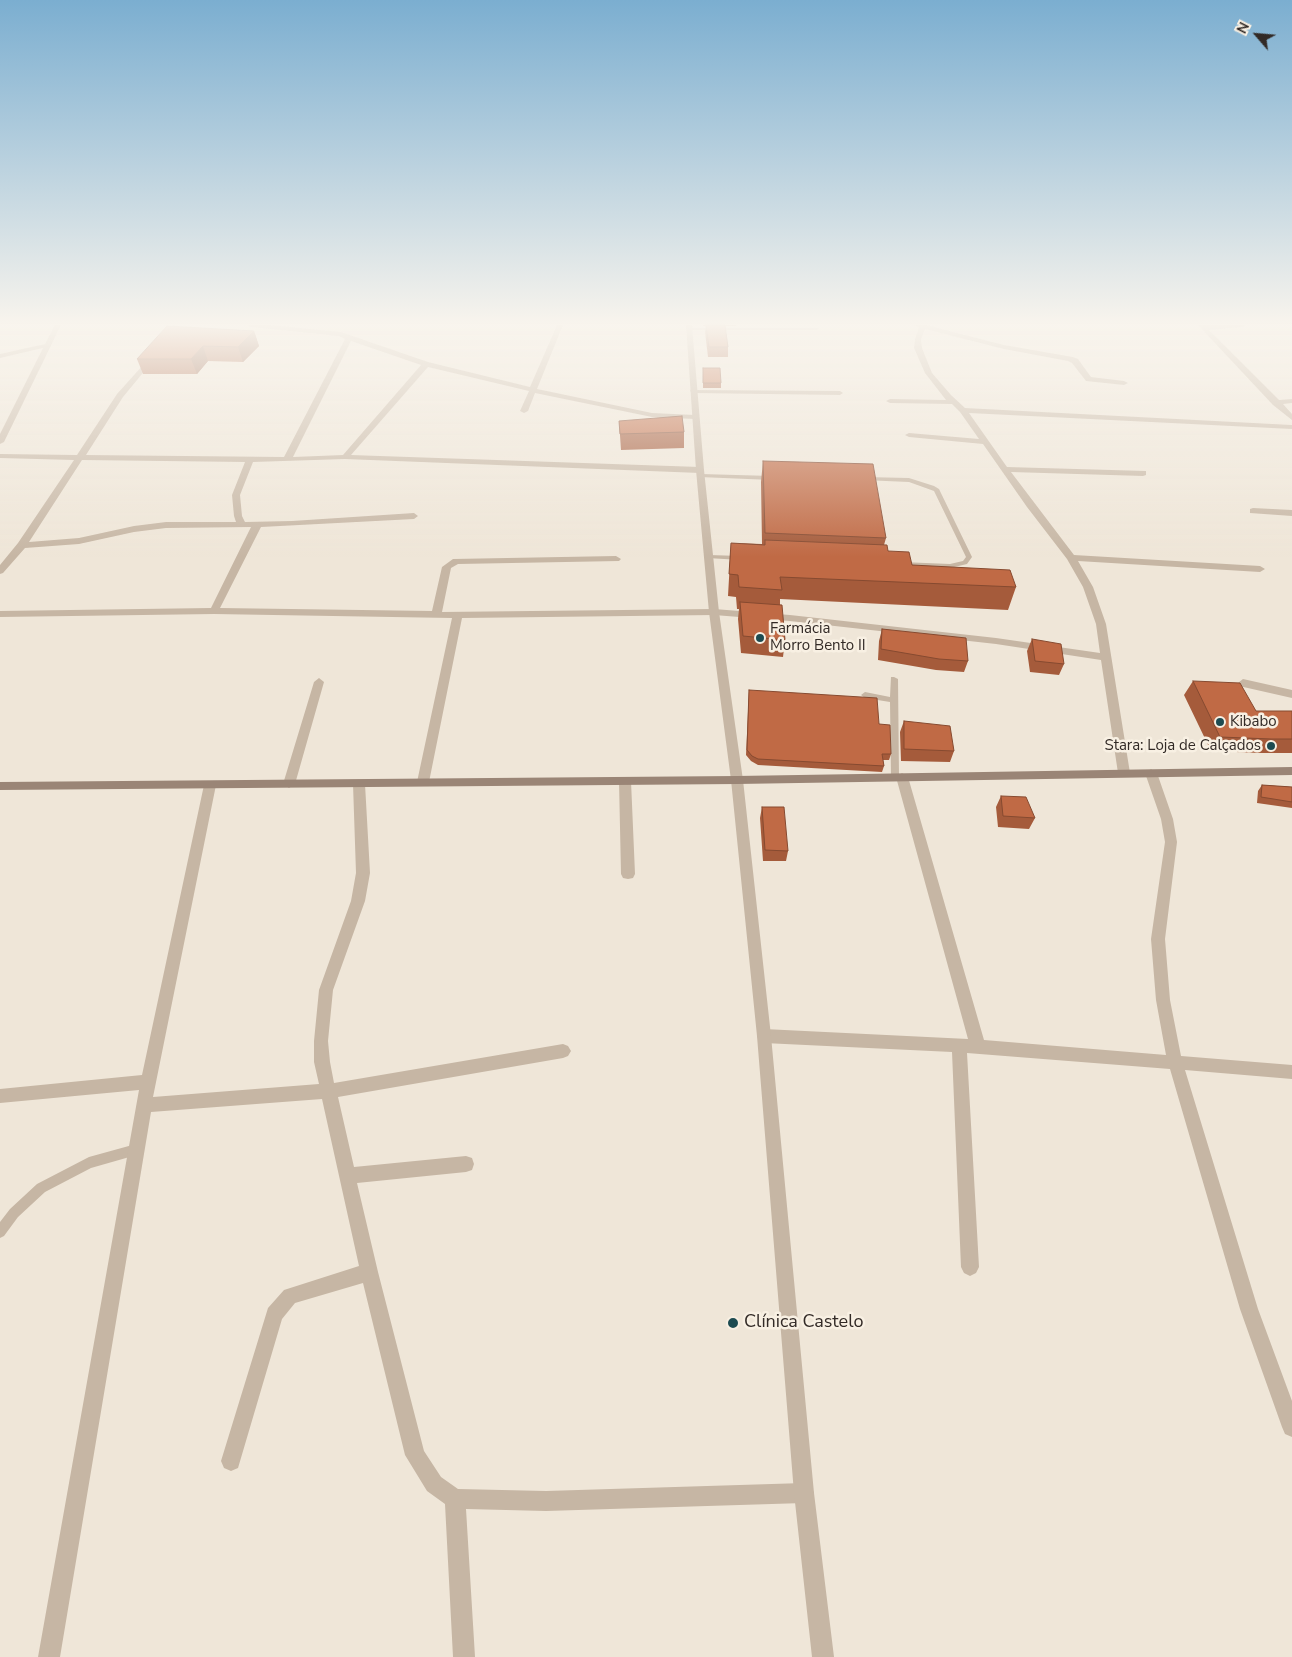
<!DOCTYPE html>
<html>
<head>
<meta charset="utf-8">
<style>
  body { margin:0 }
  #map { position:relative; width:1292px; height:1657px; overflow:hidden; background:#efe6d8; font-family:"Nunito Sans",sans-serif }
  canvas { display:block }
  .north { position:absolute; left:1232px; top:10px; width:50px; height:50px; -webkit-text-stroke:4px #f8f0e3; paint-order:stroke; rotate:297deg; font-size:14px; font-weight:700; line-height:20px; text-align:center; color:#322a26 }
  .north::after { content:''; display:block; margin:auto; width:18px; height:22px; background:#322a26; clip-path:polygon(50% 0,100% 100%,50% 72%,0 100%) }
</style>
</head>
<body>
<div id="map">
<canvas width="1292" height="1657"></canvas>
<div class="north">N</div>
</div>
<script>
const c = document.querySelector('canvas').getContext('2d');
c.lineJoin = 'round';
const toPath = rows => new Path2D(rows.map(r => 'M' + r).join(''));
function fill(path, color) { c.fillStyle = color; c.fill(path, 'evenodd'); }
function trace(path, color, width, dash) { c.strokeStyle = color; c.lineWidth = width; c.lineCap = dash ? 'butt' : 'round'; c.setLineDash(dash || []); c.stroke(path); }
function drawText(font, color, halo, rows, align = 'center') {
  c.font = font + ' "Nunito Sans",sans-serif'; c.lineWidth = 5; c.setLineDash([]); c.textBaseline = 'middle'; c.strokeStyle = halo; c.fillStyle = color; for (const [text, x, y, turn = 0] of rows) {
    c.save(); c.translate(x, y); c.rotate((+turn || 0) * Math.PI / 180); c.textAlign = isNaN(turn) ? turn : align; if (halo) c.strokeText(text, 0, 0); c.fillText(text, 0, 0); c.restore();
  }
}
fill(toPath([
  [688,328,817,328,819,329,817,330,690,330,688,329,688,328],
  [691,390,840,391,843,393,840,395,693,393,690,391,691,390],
  [701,474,772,476,775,478,772,480,699,477,699,475,701,474],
  [865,477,909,478,934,486,939,489,972,557,967,564,950,568,899,565,899,563,901,562,950,564,963,561,966,557,934,491,909,482,863,480,862,479,865,477],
  [709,555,741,556,744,558,741,560,707,558,706,557,709,555],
  [891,677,894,677,898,679,899,777,895,780,891,777,890,702,865,698,861,695,865,692,890,697,891,677],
  [136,1144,140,1146,142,1150,140,1154,91,1168,45,1192,18,1217,4,1236,0,1238,0,1222,10,1209,37,1184,89,1157,136,1144]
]), '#c6b6a4');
fill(toPath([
  [55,325,61,325,4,442,0,444,0,434,43,348,0,358,0,354,45,344,55,325],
  [248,325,269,325,341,332,428,362,530,387,557,325,563,325,537,389,652,413,695,415,699,417,695,419,652,417,535,393,528,411,524,413,520,411,529,391,428,367,351,455,700,467,704,470,700,473,345,459,253,462,240,495,242,516,245,522,292,521,414,513,418,516,414,519,261,527,220,608,432,611,442,567,453,559,616,556,621,559,619,561,458,564,451,568,442,612,714,609,790,615,996,638,1100,653,1096,624,1083,587,1067,559,1027,507,983,444,909,437,905,435,909,433,979,439,960,412,952,404,890,403,886,401,890,399,946,400,925,373,914,348,915,339,919,327,914,325,926,325,1004,345,1073,357,1078,359,1091,377,1124,381,1128,383,1124,385,1086,381,1072,363,1068,361,1004,349,925,329,921,339,922,348,932,373,951,395,965,408,1292,425,1292,429,969,413,1007,467,1146,471,1146,475,1143,476,1011,472,1074,555,1260,566,1265,569,1260,572,1078,561,1093,587,1106,624,1130,773,1128,776,1120,776,1118,773,1101,660,996,644,790,621,714,615,462,618,429,782,423,786,417,782,452,618,214,614,0,617,0,611,211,608,251,527,166,528,134,532,79,544,25,548,3,573,0,574,0,565,18,543,74,460,0,458,0,454,77,455,117,394,152,355,156,357,123,397,86,455,284,457,345,339,339,336,251,327,248,325],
  [351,341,421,365,343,455,293,457,351,341],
  [82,460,245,462,232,495,234,516,236,522,166,522,134,526,79,538,29,542,82,460],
  [1198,325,1245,325,1242,327,1209,330,1279,400,1292,399,1292,403,1283,404,1292,414,1292,420,1273,405,1198,325],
  [1253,508,1292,510,1292,516,1250,513,1250,509,1253,508],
  [319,678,324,682,295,784,289,788,283,784,314,682,319,678],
  [1243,679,1292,690,1292,698,1239,686,1238,683,1243,679],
  [1151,769,1157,773,1173,819,1177,842,1165,939,1170,1000,1181,1056,1292,1065,1292,1079,1185,1070,1258,1309,1292,1401,1292,1437,1285,1434,1282,1427,1240,1309,1170,1069,967,1053,979,1267,976,1273,970,1276,964,1273,961,1267,952,1052,764,1043,759,1041,757,1036,759,1031,764,1029,968,1039,896,777,902,773,908,777,984,1040,1166,1055,1156,1000,1151,939,1165,842,1161,819,1145,773,1151,769],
  [625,777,631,781,635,874,633,878,628,879,623,878,621,874,619,781,625,777],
  [359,780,365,784,370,873,365,901,333,990,328,1041,330,1062,334,1083,563,1044,568,1046,571,1051,568,1056,563,1058,338,1097,354,1167,466,1156,472,1158,474,1164,472,1170,466,1172,357,1183,378,1272,424,1451,441,1477,458,1489,546,1491,804,1483,811,1486,814,1493,811,1500,804,1503,546,1511,466,1509,475,1657,453,1657,445,1504,427,1491,405,1455,363,1283,295,1303,282,1319,238,1468,231,1471,224,1468,221,1461,268,1308,284,1290,359,1266,322,1099,151,1112,60,1657,38,1657,139,1090,0,1103,0,1089,142,1075,204,785,210,781,216,785,153,1097,319,1084,314,1062,314,1041,319,990,351,901,356,873,353,784,359,780]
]), '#c6b6a4');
fill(toPath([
  [686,325,692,325,704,470,719,612,743,780,771,1036,814,1493,834,1657,812,1657,794,1493,757,1036,731,780,709,612,696,470,686,325]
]), '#c6b6a4');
fill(toPath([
  [1292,767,1292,775,737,784,0,790,0,782,737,776,1292,767]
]), '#9a8576');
fill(toPath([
  [703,325,736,325,736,326,725,326,728,347,728,357,708,357,705,332,706,326,703,326],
  [254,331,259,346,243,362,208,361,197,374,143,374,137,359],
  [703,368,721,383,721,388,703,388],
  [619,421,684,432,684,448,621,450],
  [763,461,886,538,884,545,888,551,912,565,1016,587,1008,610,780,599,780,605,785,640,783,657,741,653,738,619,739,609,737,609,736,597,728,596,731,543,762,544,761,482],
  [882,629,968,661,964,672,936,670,878,660,879,641],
  [1032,639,1064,664,1059,675,1030,672,1027,651],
  [1193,681,1256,711,1292,711,1292,753,1261,753,1211,751,1184,695],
  [749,690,879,724,891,754,889,760,883,760,884,766,882,772,758,765,751,761,746,755],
  [904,721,954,751,950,762,901,761,900,732],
  [1262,785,1292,787,1292,808,1257,803,1258,791],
  [1001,796,1035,818,1029,829,998,827,996,807],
  [762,807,788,851,786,861,763,861,760,818]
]), '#a55b3b');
fill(toPath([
  [254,331,259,346,243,362,238,347],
  [203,346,208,361,197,374,191,359]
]), '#864a30');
const building = toPath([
  [706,325,725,325,728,347,709,347,706,325],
  [167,326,254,331,238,347,203,346,191,359,137,359,167,326],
  [703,368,720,368,721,383,703,383,703,368],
  [682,416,684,432,620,434,619,421,682,416],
  [763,461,873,464,886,538,765,533,763,461],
  [765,540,887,545,888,551,909,552,912,565,1010,570,1016,587,780,577,782,590,739,587,738,575,729,574,731,543,765,545,765,540],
  [740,602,782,605,785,640,743,636,740,602],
  [882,629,966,638,968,661,939,659,881,649,882,629],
  [1032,639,1061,644,1064,664,1035,661,1032,639],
  [1193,681,1240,683,1256,711,1292,711,1292,739,1271,739,1220,737,1193,681],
  [749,690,877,698,879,724,890,725,891,754,882,754,884,766,758,759,752,756,747,750,749,690],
  [904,721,950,726,954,751,904,749,904,721],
  [1262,785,1292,787,1292,802,1261,797,1262,785],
  [1001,796,1026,797,1035,818,1003,816,1001,796],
  [762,807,784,807,788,851,765,850,762,807]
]);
fill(building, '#c06a45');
trace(building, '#864a30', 1);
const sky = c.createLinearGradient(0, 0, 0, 557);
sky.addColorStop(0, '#7baed0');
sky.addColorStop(0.58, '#f8f4ed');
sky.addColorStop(1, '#f8f4ed00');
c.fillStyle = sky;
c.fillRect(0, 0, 1292, 557);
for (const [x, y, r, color] of [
  [760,638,5,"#1d4b51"],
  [1220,722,5,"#1d4b51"],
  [1271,746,5,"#1d4b51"],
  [733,1323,6,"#1d4b51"]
]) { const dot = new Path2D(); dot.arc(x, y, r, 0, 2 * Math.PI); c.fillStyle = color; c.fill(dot); trace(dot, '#f8f0e3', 2); }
drawText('15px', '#322a26', '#f8f0e3', [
  ["Farmácia",770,629],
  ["Morro Bento II",770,646],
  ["Kibabo",1230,722],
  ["Stara: Loja de Calçados",1261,746,"right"]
], 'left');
drawText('18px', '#322a26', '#f8f0e3', [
  ["Clínica Castelo",744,1323]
], 'left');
</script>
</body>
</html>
